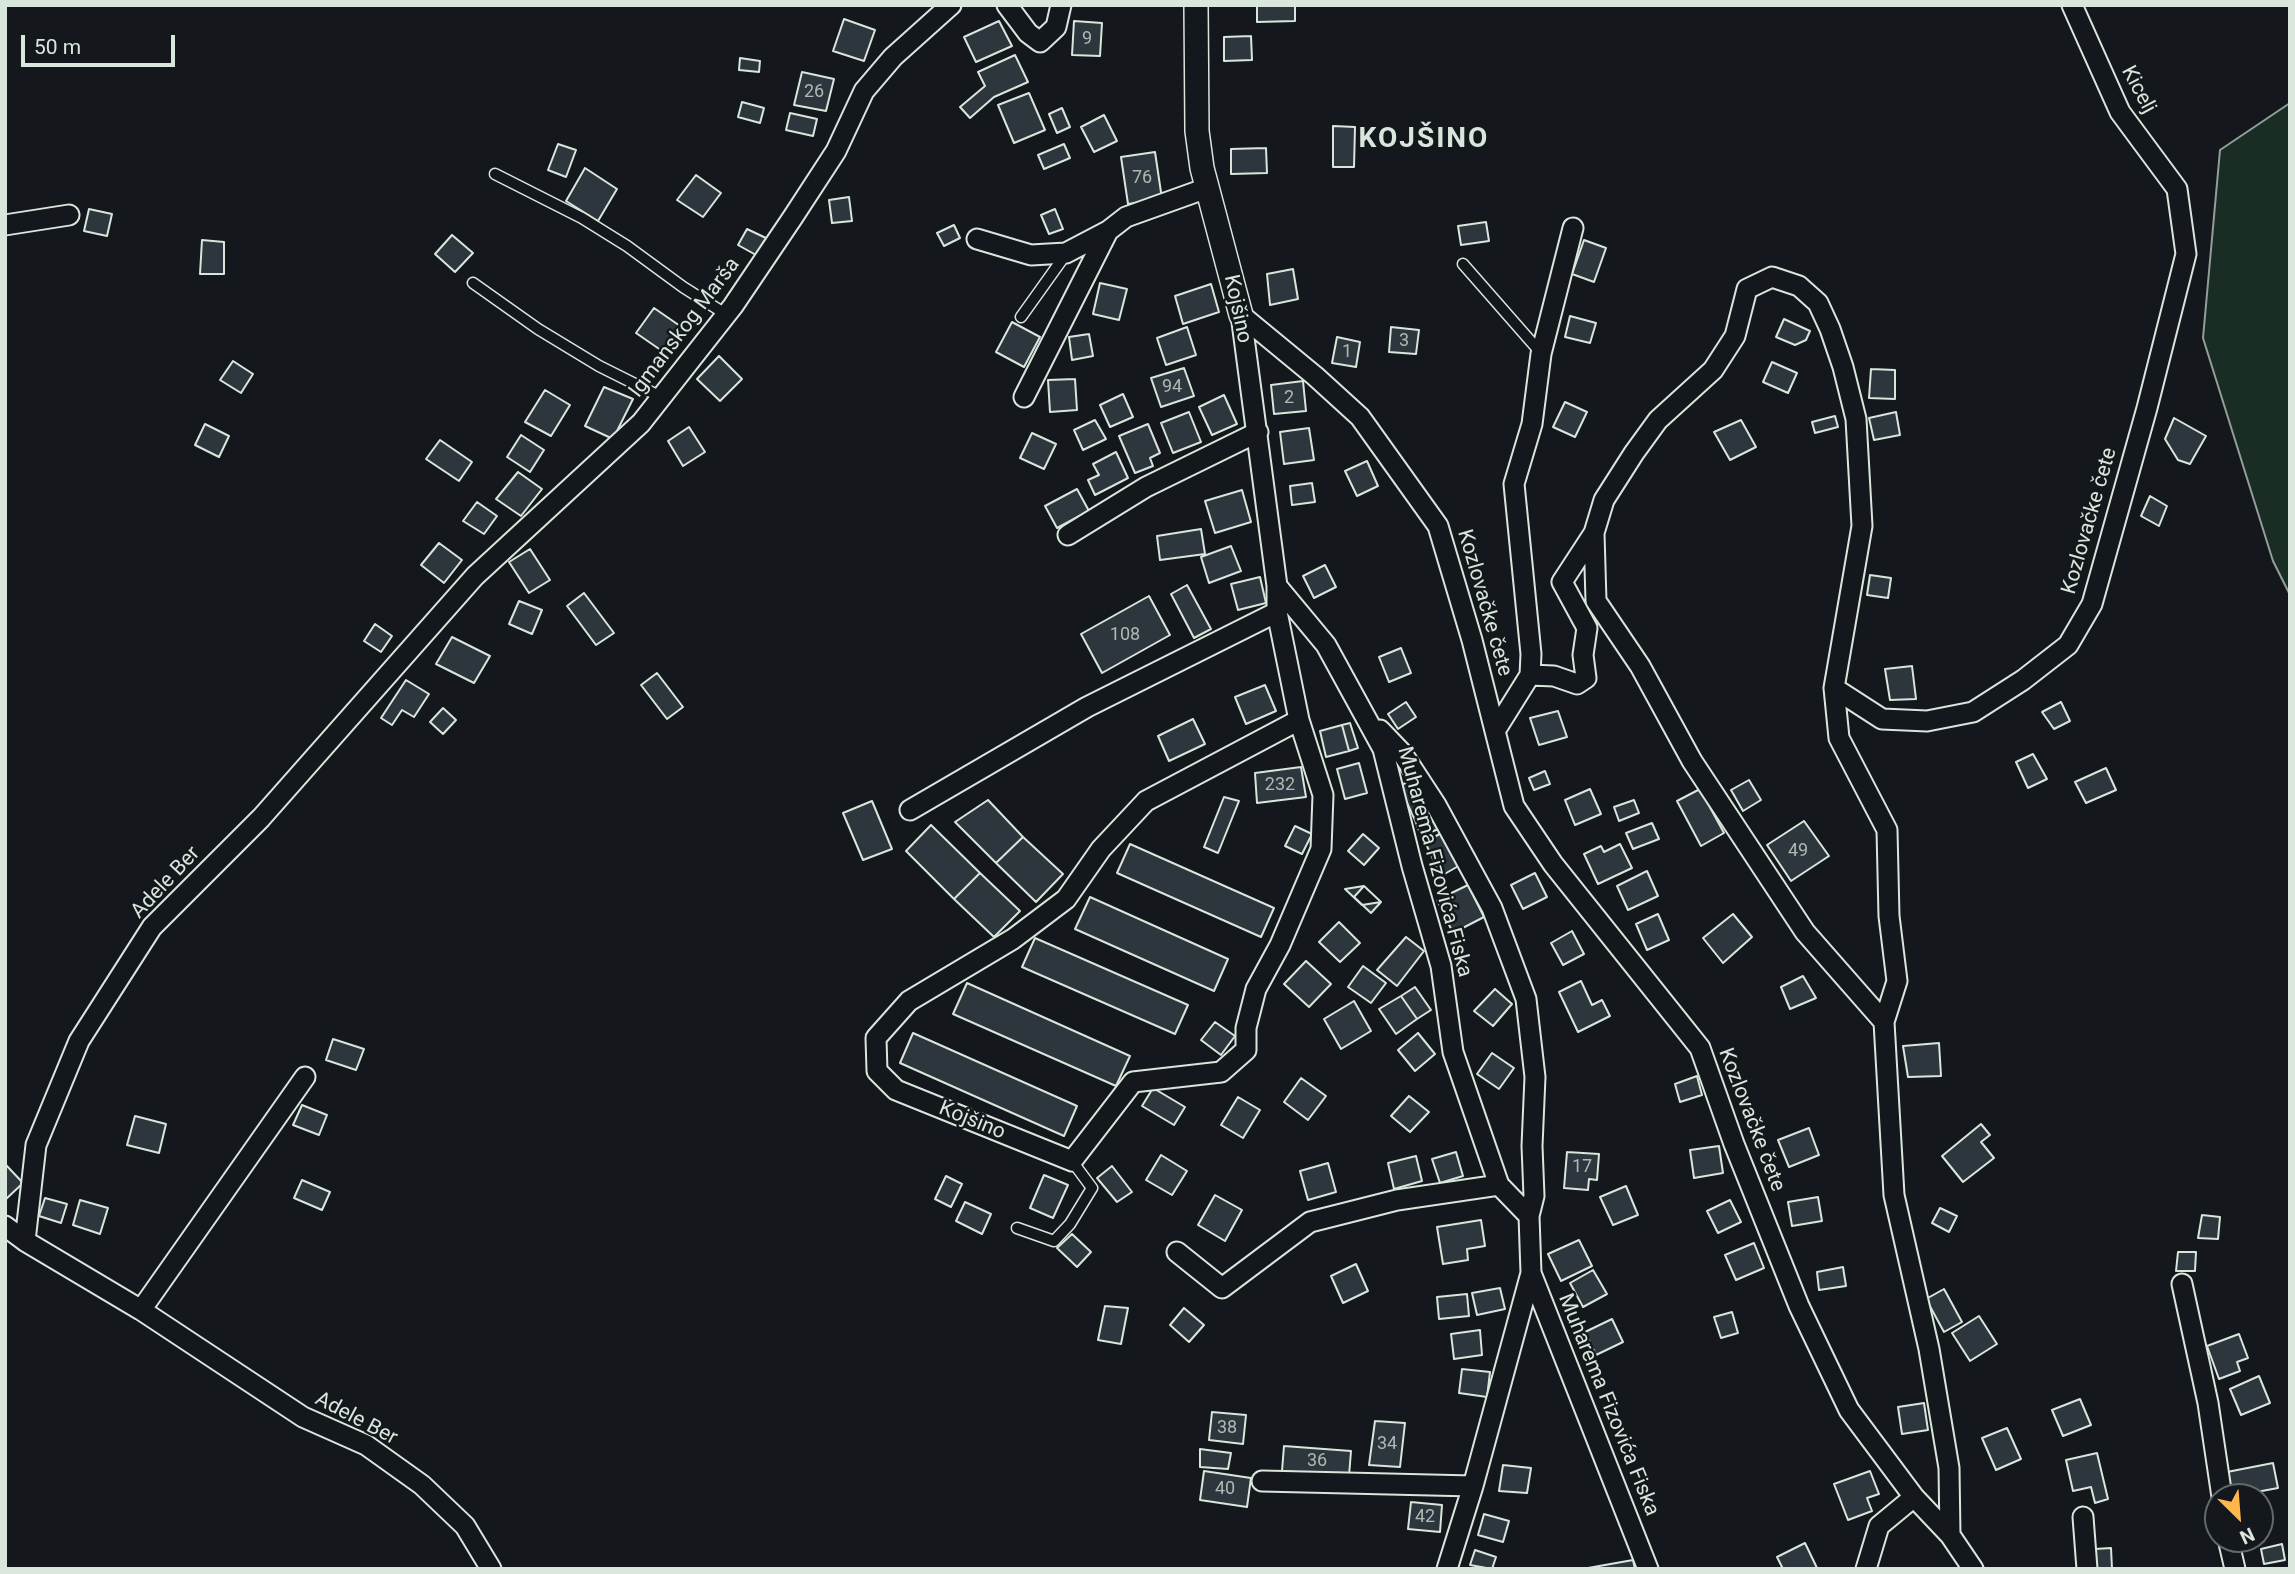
<!DOCTYPE html>
<html>
<head>
<meta charset="utf-8">
<style>
  body { margin:0 }
  #map { position:relative; width:2295px; height:1574px; overflow:hidden; background:#14181c; font-family:Roboto,sans-serif }
  canvas { display:block }
  .frame { position:absolute; inset:0; border:7px solid #d8e6dc; pointer-events:none }
  .north { position:absolute; left:2204px; top:1483px; width:70px; height:70px; box-sizing:border-box; background:#14181c; border:2px solid #626a69; border-radius:50%; rotate:155deg; font-size:19px; font-weight:700; line-height:28px; text-align:center; color:#d8e6dc }
  .north::after { content:''; display:block; margin:auto; width:24px; height:32px; background:#ffb74d; clip-path:polygon(50% 0,100% 100%,50% 72%,0 100%) }
  .scale { position:absolute; left:21px; top:35px; width:154px; height:32px; box-sizing:border-box; border:4px solid #d8e6dc; border-top:0; padding-left:9px; font-size:21px; line-height:24px; white-space:nowrap; color:#d8e6dc; -webkit-text-stroke:5px #14181c; paint-order:stroke }
</style>
</head>
<body>
<div id="map">
<canvas width="2295" height="1574"></canvas>
<div class="frame"></div>
<div class="north">N</div>
<div class="scale">50 m</div>
</div>
<script>
const c = document.querySelector('canvas').getContext('2d');
c.lineJoin = 'round';
function fill(path, color) { c.fillStyle = color; c.fill(path, 'evenodd'); }
const toPath = rows => new Path2D(rows.map(r => 'M' + r).join(''));
function trace(path, color, width, dash) { c.strokeStyle = color; c.lineWidth = width; c.lineCap = dash ? 'butt' : 'round'; c.setLineDash(dash || []); c.stroke(path); }
function drawText(font, color, halo, rows, align = 'center') {
  c.font = font + ' Roboto,sans-serif'; c.lineWidth = 5; c.setLineDash([]); c.textBaseline = 'middle'; c.strokeStyle = halo; c.fillStyle = color; for (const [text, x, y, turn = 0] of rows) {
    c.save(); c.translate(x, y); c.rotate((+turn || 0) * Math.PI / 180); c.textAlign = isNaN(turn) ? turn : align; if (halo) c.strokeText(text, 0, 0); c.fillText(text, 0, 0); c.restore();
  }
}
const green = toPath([
  [2290,103,2290,595,2273,561,2203,338,2220,150,2290,103]
]);
fill(green, '#1a2d24');
trace(green, '#939e99', 2);
const building = toPath([
  [1257,5,1295,5,1295,21,1257,22,1257,5],
  [844,19,875,30,864,61,833,51,844,19],
  [999,21,1012,46,976,62,964,37,999,21],
  [1074,21,1102,23,1100,56,1072,55,1074,21],
  [1251,36,1252,60,1224,61,1224,37,1251,36],
  [1015,55,1028,82,994,97,970,118,960,107,985,86,978,72,1015,55],
  [740,58,760,61,759,72,739,70,740,58],
  [802,72,834,79,826,111,794,105,802,72],
  [1029,93,1045,130,1014,143,998,105,1029,93],
  [742,102,764,108,760,123,738,117,742,102],
  [1062,108,1070,127,1057,133,1049,114,1062,108],
  [790,113,817,119,813,136,786,130,790,113],
  [1104,115,1117,141,1094,152,1081,127,1104,115],
  [1333,126,1355,127,1354,167,1333,167,1333,126],
  [558,144,576,150,566,177,548,170,558,144],
  [1064,144,1070,158,1044,169,1038,155,1064,144],
  [1266,148,1267,173,1231,174,1231,149,1266,148],
  [1155,152,1162,199,1128,204,1121,157,1155,152],
  [585,168,617,189,598,221,566,201,585,168],
  [696,175,721,193,703,217,677,200,696,175],
  [849,197,852,221,832,223,829,200,849,197],
  [89,209,112,214,107,236,84,231,89,209],
  [1055,209,1063,229,1049,234,1041,215,1055,209],
  [1486,222,1489,241,1461,245,1458,226,1486,222],
  [954,225,960,238,944,246,937,233,954,225],
  [747,229,766,238,756,255,738,245,747,229],
  [452,235,473,253,455,272,435,254,452,235],
  [202,240,224,242,224,274,200,274,202,240],
  [1584,240,1606,248,1594,282,1572,274,1584,240],
  [1293,269,1298,299,1270,305,1267,274,1293,269],
  [1100,283,1127,289,1119,320,1093,314,1100,283],
  [1211,284,1219,312,1183,324,1175,296,1211,284],
  [654,308,683,328,665,353,636,333,654,308],
  [1570,316,1596,323,1590,343,1565,337,1570,316],
  [1784,319,1810,331,1806,340,1795,345,1776,337,1784,319],
  [1012,322,1040,337,1024,367,996,352,1012,322],
  [1187,327,1196,355,1166,365,1157,338,1187,327],
  [1391,327,1419,330,1416,354,1389,352,1391,327],
  [1089,334,1093,356,1072,360,1069,337,1089,334],
  [1337,337,1360,342,1356,367,1332,363,1337,337],
  [719,356,742,379,720,401,697,379,719,356],
  [233,361,253,374,241,393,220,380,233,361],
  [1772,362,1797,373,1788,393,1763,382,1772,362],
  [1184,368,1194,396,1161,407,1151,378,1184,368],
  [1871,369,1895,370,1895,399,1869,398,1871,369],
  [1075,379,1077,410,1050,412,1048,380,1075,379],
  [1303,381,1306,411,1274,414,1271,385,1303,381],
  [604,387,633,399,613,439,585,426,604,387],
  [545,390,570,405,551,436,525,422,545,390],
  [1123,394,1133,417,1110,427,1100,405,1123,394],
  [1224,395,1237,424,1212,435,1199,407,1224,395],
  [1565,402,1587,412,1575,437,1553,427,1565,402],
  [1189,412,1201,442,1173,453,1161,423,1189,412],
  [1896,412,1900,435,1874,440,1869,418,1896,412],
  [1835,416,1838,427,1815,433,1812,422,1835,416],
  [2174,418,2206,436,2190,464,2178,460,2165,439,2174,418],
  [1095,420,1106,439,1083,450,1074,430,1095,420],
  [1741,420,1756,447,1730,460,1714,432,1741,420],
  [205,424,229,436,219,457,195,445,205,424],
  [1148,424,1160,453,1150,458,1153,466,1135,473,1119,436,1148,424],
  [689,427,705,452,683,466,668,441,689,427],
  [1309,428,1314,460,1284,464,1280,432,1309,428],
  [1032,433,1056,444,1044,469,1020,458,1032,433],
  [521,435,544,450,530,472,507,457,521,435],
  [440,440,472,462,459,481,426,459,440,440],
  [1116,452,1128,478,1095,495,1088,480,1099,475,1093,464,1116,452],
  [1367,461,1378,486,1357,496,1345,471,1367,461],
  [518,472,542,489,521,516,496,499,518,472],
  [1312,483,1315,502,1292,505,1290,486,1312,483],
  [1077,489,1089,511,1057,528,1045,506,1077,489],
  [1242,490,1251,522,1215,533,1205,501,1242,490],
  [2150,496,2167,506,2159,526,2141,516,2150,496],
  [477,502,497,516,484,534,463,521,477,502],
  [1201,529,1205,554,1160,560,1157,536,1201,529],
  [439,543,462,560,444,583,421,565,439,543],
  [1231,546,1241,571,1209,583,1201,557,1231,546],
  [530,549,550,580,529,593,509,562,530,549],
  [1325,565,1336,587,1314,598,1303,576,1325,565],
  [1870,575,1891,578,1888,598,1867,595,1870,575],
  [1260,577,1266,603,1238,610,1231,584,1260,577],
  [1187,585,1211,629,1194,638,1171,594,1187,585],
  [584,593,614,633,596,645,567,606,584,593],
  [1149,596,1170,635,1102,673,1081,634,1149,596],
  [519,601,542,610,532,634,509,624,519,601],
  [375,624,392,636,381,652,364,641,375,624],
  [452,637,490,656,474,683,436,664,452,637],
  [1401,648,1411,673,1389,682,1379,657,1401,648],
  [1912,666,1916,699,1890,700,1885,669,1912,666],
  [657,673,683,707,667,719,641,685,657,673],
  [406,680,429,694,414,717,402,710,392,725,381,718,406,680],
  [1265,685,1276,711,1246,724,1235,697,1265,685],
  [1406,702,1416,717,1398,729,1388,714,1406,702],
  [2061,702,2070,721,2054,729,2042,712,2061,702],
  [443,708,456,720,443,734,430,722,443,708],
  [1558,711,1567,737,1539,745,1530,718,1558,711],
  [1193,719,1205,744,1169,761,1158,736,1193,719],
  [1350,723,1358,748,1349,751,1342,725,1350,723],
  [1342,725,1349,751,1326,757,1320,731,1342,725],
  [2033,754,2047,779,2028,788,2016,762,2033,754],
  [1359,763,1367,793,1345,799,1337,769,1359,763],
  [1301,767,1306,797,1257,803,1255,773,1301,767],
  [2106,768,2116,790,2086,803,2075,782,2106,768],
  [1545,771,1550,784,1534,790,1529,778,1545,771],
  [1749,780,1761,800,1743,811,1731,790,1749,780],
  [1410,781,1432,811,1415,820,1399,786,1410,781],
  [1590,789,1601,814,1575,825,1565,800,1590,789],
  [1700,789,1724,833,1701,846,1677,801,1700,789],
  [1224,797,1239,801,1218,853,1204,847,1224,797],
  [988,800,1023,837,996,863,955,822,988,800],
  [1634,800,1639,813,1619,821,1614,807,1634,800],
  [872,801,892,849,863,860,843,813,872,801],
  [1432,811,1441,828,1421,836,1415,820,1432,811],
  [1804,821,1829,856,1791,881,1767,845,1804,821],
  [1652,823,1659,839,1633,849,1626,833,1652,823],
  [931,825,980,873,954,899,906,851,931,825],
  [1295,826,1312,834,1302,854,1285,846,1295,826],
  [1445,831,1462,864,1441,876,1425,842,1445,831],
  [1363,834,1379,848,1364,865,1348,851,1363,834],
  [1023,837,1063,874,1036,902,996,863,1023,837],
  [1130,844,1274,908,1261,937,1117,873,1130,844],
  [1620,844,1632,868,1598,884,1584,854,1601,846,1604,852,1620,844],
  [1647,871,1658,896,1628,910,1617,886,1647,871],
  [980,873,1020,911,994,937,954,899,980,873],
  [1535,873,1547,897,1523,909,1511,885,1535,873],
  [1468,885,1484,917,1453,933,1437,900,1468,885],
  [1364,886,1381,902,1362,905,1345,889,1364,886],
  [1364,886,1381,902,1371,913,1354,897,1364,886],
  [1090,897,1228,959,1214,991,1075,929,1090,897],
  [1658,914,1669,940,1647,950,1636,924,1658,914],
  [1733,914,1752,937,1723,963,1703,938,1733,914],
  [1339,922,1360,943,1340,962,1319,942,1339,922],
  [1572,931,1584,954,1563,965,1551,943,1572,931],
  [1406,937,1424,951,1397,986,1377,970,1406,937],
  [1035,938,1188,1005,1175,1034,1022,967,1035,938],
  [1306,961,1331,984,1309,1007,1284,984,1306,961],
  [1363,966,1386,983,1371,1003,1348,987,1363,966],
  [1803,976,1816,998,1790,1009,1781,987,1803,976],
  [1581,981,1592,1005,1602,1000,1610,1016,1578,1032,1559,992,1581,981],
  [967,983,1130,1056,1116,1086,953,1014,967,983],
  [1415,987,1431,1010,1417,1019,1401,996,1415,987],
  [1495,989,1512,1004,1493,1026,1474,1011,1495,989],
  [1401,996,1417,1019,1396,1034,1379,1009,1401,996],
  [1354,1001,1371,1031,1341,1049,1324,1019,1354,1001],
  [1215,1022,1235,1036,1221,1055,1201,1040,1215,1022],
  [913,1033,1077,1106,1064,1136,900,1063,913,1033],
  [1418,1033,1435,1054,1415,1071,1398,1050,1418,1033],
  [333,1039,364,1049,356,1070,326,1060,333,1039],
  [1939,1043,1941,1076,1908,1077,1903,1046,1939,1043],
  [1492,1053,1514,1068,1499,1089,1477,1074,1492,1053],
  [1697,1076,1702,1095,1680,1102,1675,1084,1697,1076],
  [1301,1078,1326,1096,1308,1120,1284,1102,1301,1078],
  [1153,1088,1185,1107,1174,1125,1142,1106,1153,1088],
  [1409,1096,1429,1112,1410,1132,1391,1116,1409,1096],
  [1238,1097,1260,1110,1243,1138,1221,1125,1238,1097],
  [302,1105,327,1115,319,1135,293,1125,302,1105],
  [135,1116,166,1124,159,1153,127,1145,135,1116],
  [1981,1124,1990,1135,1981,1142,1994,1158,1963,1182,1942,1156,1981,1124],
  [1809,1128,1819,1155,1789,1167,1778,1140,1809,1128],
  [1719,1146,1723,1173,1694,1178,1690,1150,1719,1146],
  [1456,1152,1463,1176,1440,1183,1432,1159,1456,1152],
  [1567,1152,1599,1154,1597,1180,1589,1179,1588,1190,1564,1188,1567,1152],
  [1161,1155,1187,1171,1172,1195,1146,1180,1161,1155],
  [1416,1156,1422,1181,1394,1189,1388,1163,1416,1156],
  [1328,1163,1336,1192,1308,1200,1300,1171,1328,1163],
  [6,1165,23,1183,5,1200,5,1166,6,1165],
  [1112,1166,1132,1192,1117,1202,1097,1178,1112,1166],
  [1044,1175,1068,1185,1053,1218,1030,1208,1044,1175],
  [946,1176,962,1184,951,1207,935,1199,946,1176],
  [302,1180,330,1192,322,1210,294,1198,302,1180],
  [1626,1186,1638,1215,1613,1225,1600,1197,1626,1186],
  [1215,1195,1242,1210,1225,1241,1198,1225,1215,1195],
  [1818,1197,1822,1221,1792,1226,1788,1202,1818,1197],
  [45,1198,67,1204,61,1223,39,1216,45,1198],
  [80,1200,108,1208,100,1234,73,1225,80,1200],
  [1730,1200,1741,1222,1718,1233,1707,1211,1730,1200],
  [965,1202,991,1214,982,1234,956,1221,965,1202],
  [1940,1208,1957,1216,1949,1232,1932,1223,1940,1208],
  [2202,1215,2220,1217,2218,1239,2198,1238,2202,1215],
  [1481,1220,1485,1246,1467,1249,1468,1260,1443,1264,1437,1227,1481,1220],
  [1072,1234,1091,1252,1077,1267,1057,1248,1072,1234],
  [1579,1240,1592,1266,1561,1281,1548,1254,1579,1240],
  [1754,1243,1764,1268,1736,1280,1725,1255,1754,1243],
  [2178,1252,2196,1252,2195,1271,2176,1271,2178,1252],
  [1356,1264,1368,1291,1343,1303,1331,1276,1356,1264],
  [1843,1267,1846,1286,1819,1290,1817,1272,1843,1267],
  [1593,1270,1607,1294,1583,1307,1570,1283,1593,1270],
  [1500,1288,1505,1309,1477,1315,1472,1293,1500,1288],
  [1944,1289,1962,1322,1944,1332,1926,1299,1944,1289],
  [1467,1294,1469,1316,1439,1319,1437,1297,1467,1294],
  [1105,1306,1128,1308,1121,1344,1098,1340,1105,1306],
  [1184,1308,1204,1325,1189,1342,1170,1325,1184,1308],
  [1732,1312,1738,1333,1721,1338,1714,1317,1732,1312],
  [1979,1316,1997,1344,1970,1361,1952,1333,1979,1316],
  [1612,1319,1623,1342,1596,1355,1585,1332,1612,1319],
  [1480,1330,1482,1355,1454,1359,1451,1334,1480,1330],
  [2239,1334,2248,1358,2237,1362,2240,1371,2219,1379,2207,1346,2239,1334],
  [1462,1369,1490,1372,1487,1397,1459,1393,1462,1369],
  [2259,1376,2270,1403,2241,1415,2230,1389,2259,1376],
  [2080,1399,2091,1425,2063,1436,2052,1410,2080,1399],
  [1924,1403,1928,1430,1902,1434,1898,1407,1924,1403],
  [1212,1412,1246,1415,1243,1444,1209,1440,1212,1412],
  [1375,1421,1405,1423,1400,1467,1369,1465,1375,1421],
  [2007,1428,2021,1459,1996,1470,1982,1438,2007,1428],
  [1284,1446,1351,1451,1349,1476,1282,1471,1284,1446],
  [1200,1449,1231,1453,1228,1469,1200,1467,1200,1449],
  [2097,1453,2108,1499,2095,1503,2091,1487,2073,1491,2066,1460,2097,1453],
  [2273,1463,2278,1488,2251,1493,2252,1497,2232,1497,2227,1472,2273,1463],
  [1503,1465,1531,1468,1527,1493,1499,1491,1503,1465],
  [1204,1471,1251,1478,1247,1507,1200,1500,1204,1471],
  [1870,1471,1879,1494,1867,1498,1872,1511,1848,1520,1834,1484,1870,1471],
  [1411,1502,1442,1505,1440,1532,1408,1529,1411,1502],
  [1484,1514,1509,1521,1503,1542,1478,1535,1484,1514],
  [1805,1543,1817,1568,1783,1569,1777,1557,1805,1543],
  [2282,1544,2285,1560,2264,1564,2261,1549,2282,1544],
  [2111,1548,2112,1569,2097,1569,2095,1549,2111,1548],
  [1475,1550,1496,1557,1492,1569,1470,1565,1475,1550],
  [1633,1560,1635,1569,1588,1569,1588,1568,1633,1560]
]);
fill(building, '#2c363c');
trace(building, '#d8e6dc', 2);
const service = toPath([
  [495,174,582,218,627,246,683,287,727,315],
  [1463,264,1541,353],
  [473,283,538,329,599,366,661,397],
  [1021,317,1066,254],
  [1017,1228,1054,1241,1070,1224,1092,1188,1072,1161]
]);
const minor = toPath([
  [1007,5,1028,33,1040,42,1056,27,1061,5],
  [5,225,69,215],
  [977,239,1031,255,1066,253,1108,231,1126,217,1207,188],
  [1241,315,1277,586,1277,612,1299,720,1323,795,1321,849,1280,945,1256,989,1246,1028,1246,1050,1221,1072,1133,1082,1072,1161,896,1090,877,1071,876,1038,909,1001,1013,939,1066,899,1101,849,1146,801,1299,720],
  [1241,315,1315,376,1360,417,1438,526,1472,640,1514,806,1553,864,1700,1048,1734,1144,1799,1306,1849,1410,1914,1497,1950,1535,1973,1569],
  [1024,397,1108,231],
  [1068,535,1146,487,1258,432],
  [1277,586,1326,645,1383,749,1412,866,1441,966,1453,1052,1499,1185,1529,1216,1531,1273,1648,1569],
  [1530,675,1531,654,1514,484,1532,424,1541,354,1573,228],
  [1834,688,1882,719,1927,721,1973,712,2023,680,2068,645,2092,604,2147,408,2186,254,2177,189,2120,112,2072,5],
  [1380,730,1402,753,1436,805,1492,908,1526,999,1535,1077,1532,1146,1534,1196,1529,1216],
  [1495,731,1530,675,1554,676,1577,684,1586,678,1583,655,1587,628,1562,582,1594,533,1596,601,1640,666,1692,761,1805,932,1884,1022,1897,981,1889,916,1887,830,1839,738,1834,688,1862,526,1856,419,1843,367,1830,329,1818,303,1799,286,1772,277,1747,289,1735,336,1713,370,1658,420,1634,453,1604,500,1594,533],
  [910,810,1087,707,1277,612],
  [1884,1022,1894,1195,1929,1349,1949,1468,1950,1535],
  [5,1226,25,1241,141,1310,303,1417,366,1445,422,1485,465,1526,491,1569],
  [25,1241,36,1145,79,1041,152,927,261,818,475,576,641,423,733,306,793,217,836,151,864,91,893,57,951,5],
  [1177,1252,1222,1288,1310,1222,1397,1200,1499,1185],
  [2182,1284,2208,1403,2222,1497],
  [141,1310,305,1077],
  [1262,1481,1473,1486,1531,1273],
  [2083,1517,2087,1569],
  [2228,1539,2235,1569],
  [1447,1569,1473,1486],
  [1866,1569,1879,1526,1914,1497]
]);
const tertiary = toPath([
  [1196,5,1197,131,1202,168,1241,315]
]);
trace(service, '#d8e6dc', 13);
trace(minor, '#d8e6dc', 23);
trace(tertiary, '#d8e6dc', 26);
trace(service, '#14181c', 10);
trace(minor, '#14181c', 19);
trace(tertiary, '#14181c', 23);
drawText('18px', '#adbab4', null, [
  ["9",1087,39],
  ["26",814,92],
  ["76",1142,178],
  ["3",1404,341],
  ["1",1347,352],
  ["94",1172,387],
  ["2",1289,398],
  ["108",1125,635],
  ["232",1280,785],
  ["49",1798,851],
  ["17",1582,1167],
  ["38",1227,1428],
  ["34",1387,1444],
  ["36",1317,1461],
  ["40",1225,1489],
  ["42",1425,1517]
]);
drawText('21px', '#d8e6dc', '#14181c', [
  ["Kicelj",2138,90,62],
  ["Kojšino",1237,309,78],
  ["Igmanskog Marša",685,328,-53],
  ["Kozlovačke čete",2090,521,-74],
  ["Kozlovačke čete",1484,603,74],
  ["Muharema Fizovića Fiska",1434,862,75],
  ["Adele Ber",166,883,-47],
  ["Kozlovačke čete",1751,1120,69],
  ["Kojšino",972,1121,22],
  ["Muharema Fizovića Fiska",1608,1405,68],
  ["Adele Ber",356,1419,28]
]);
c.letterSpacing = '2px';
drawText('bold 28px', '#d8e6dc', '#14181c', [
  ["KOJŠINO",1424,140]
]);
c.letterSpacing = '0px';
</script>
</body>
</html>
